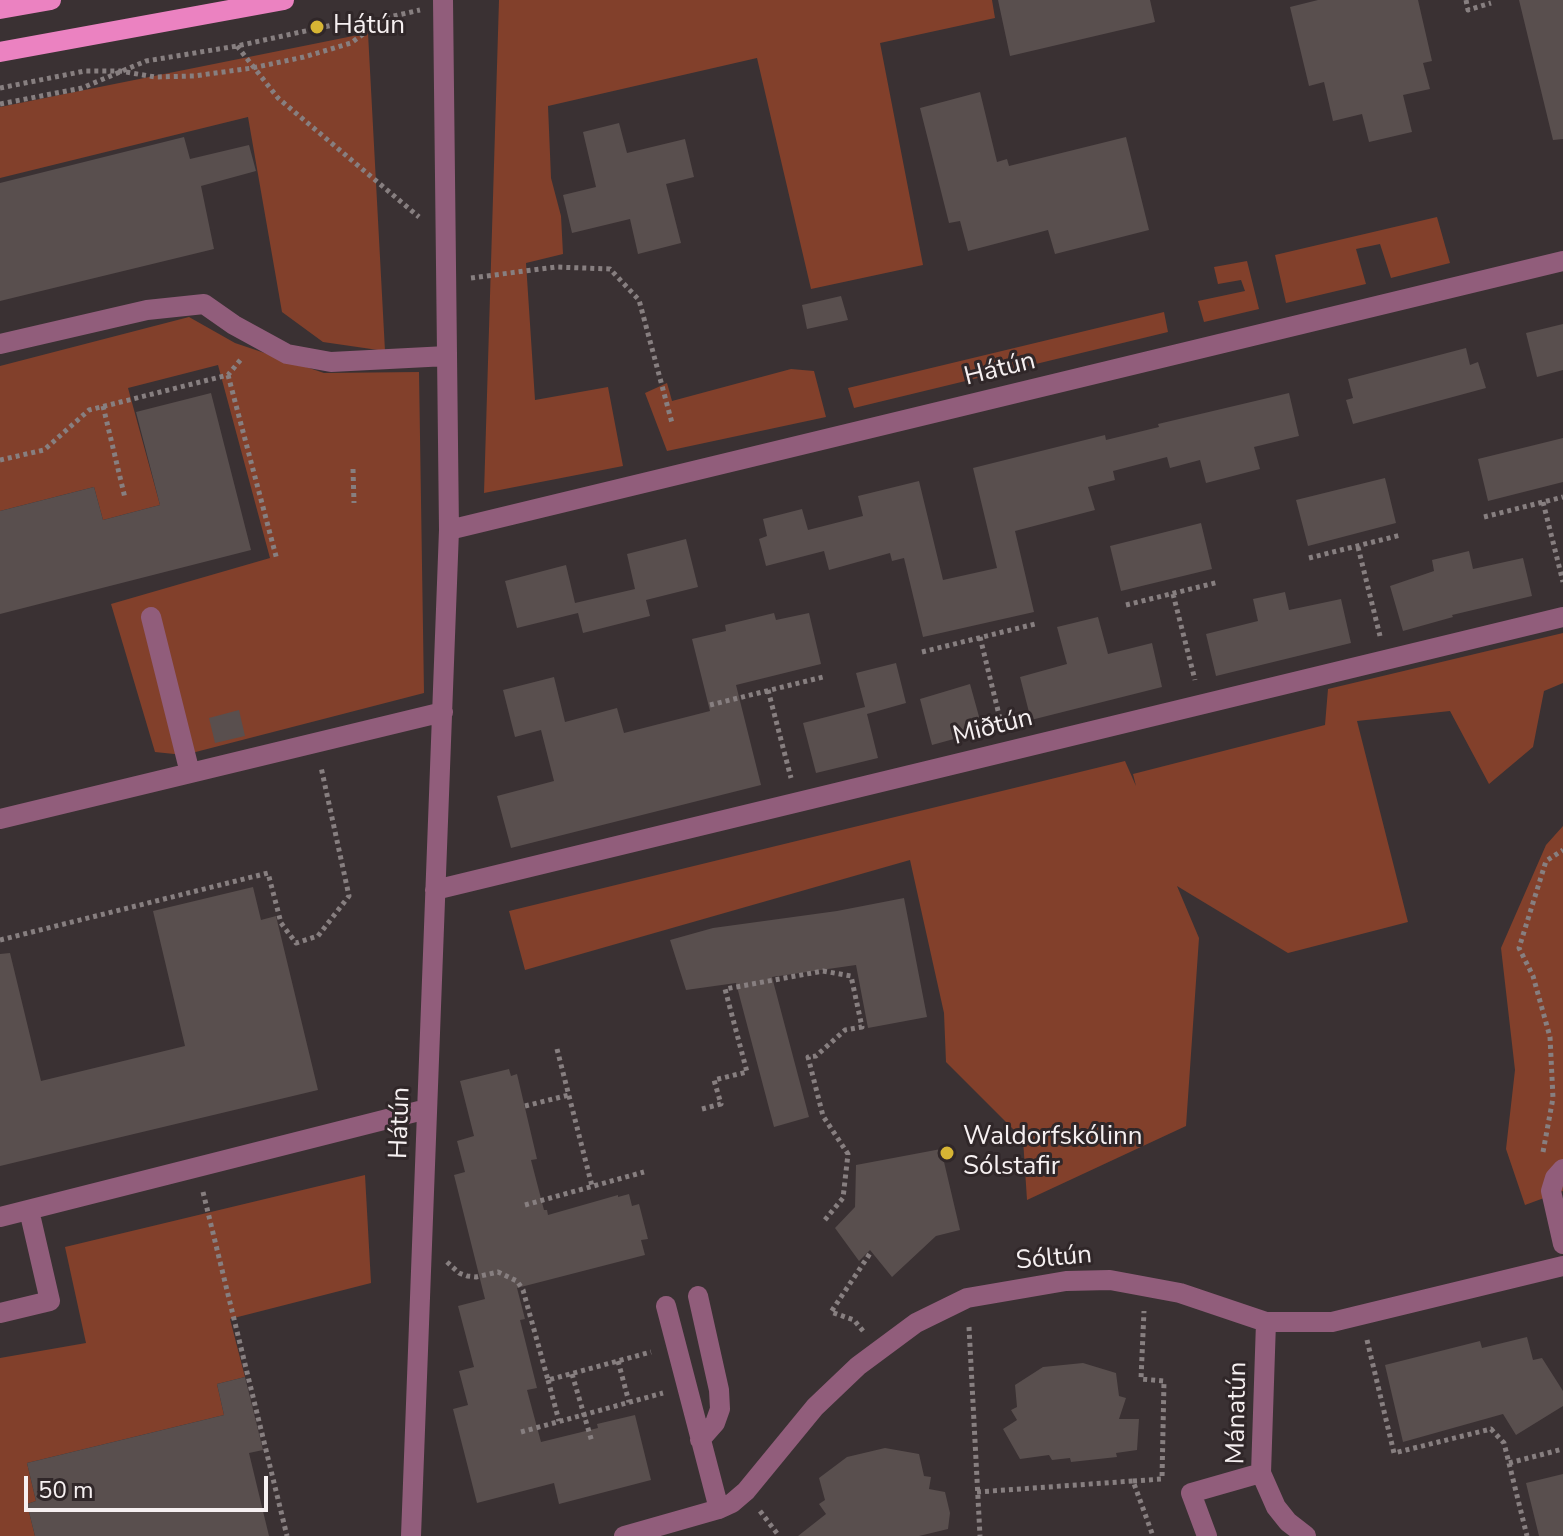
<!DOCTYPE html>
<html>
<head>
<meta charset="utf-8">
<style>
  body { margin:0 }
  #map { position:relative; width:1563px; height:1536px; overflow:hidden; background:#3a3133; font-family:"Nunito Sans",sans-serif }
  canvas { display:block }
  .scale { position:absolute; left:24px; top:1476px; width:244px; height:36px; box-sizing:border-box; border:4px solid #f6f0f1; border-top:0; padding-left:10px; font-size:24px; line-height:28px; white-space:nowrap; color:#f6f0f1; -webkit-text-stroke:6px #302729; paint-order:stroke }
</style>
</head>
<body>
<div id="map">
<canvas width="1563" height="1536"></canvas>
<div class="scale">50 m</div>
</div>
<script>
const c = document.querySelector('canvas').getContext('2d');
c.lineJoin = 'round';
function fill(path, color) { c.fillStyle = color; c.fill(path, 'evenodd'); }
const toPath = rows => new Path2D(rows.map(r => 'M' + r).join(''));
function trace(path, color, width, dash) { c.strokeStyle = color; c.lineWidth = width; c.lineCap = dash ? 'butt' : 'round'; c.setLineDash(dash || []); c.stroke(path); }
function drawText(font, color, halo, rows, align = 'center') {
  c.font = font + ' "Nunito Sans",sans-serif'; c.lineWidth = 6; c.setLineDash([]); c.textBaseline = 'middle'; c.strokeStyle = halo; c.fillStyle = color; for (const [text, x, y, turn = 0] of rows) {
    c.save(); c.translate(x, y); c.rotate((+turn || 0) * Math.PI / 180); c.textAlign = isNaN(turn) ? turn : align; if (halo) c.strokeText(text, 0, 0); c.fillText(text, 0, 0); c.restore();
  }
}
fill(toPath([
  [499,0,992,0,995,18,880,43,923,265,811,289,757,58,548,106,551,178,561,216,563,254,526,263,535,400,608,387,623,466,484,493],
  [368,33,385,351,323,342,282,312,248,117,0,178,0,107],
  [1437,217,1450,263,1391,278,1380,244,1356,249,1366,284,1286,303,1275,255],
  [1247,261,1259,309,1204,322,1198,301,1245,291,1241,280,1218,284,1214,267],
  [1164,312,1168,332,854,408,848,388],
  [189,317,235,343,324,373,419,372,424,693,184,755,155,752,111,604,270,558,218,365,128,388,160,505,103,520,94,487,0,511,0,366],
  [791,369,814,371,826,417,667,451,645,393,667,383,672,401],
  [1563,633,1563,683,1544,691,1533,747,1489,784,1450,711,1357,721,1408,922,1288,953,1177,886,1199,938,1186,1126,1027,1200,1023,1139,946,1062,944,1013,910,860,525,970,509,911,1125,761,1136,786,1133,774,1325,725,1328,689],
  [1563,826,1563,1191,1525,1205,1506,1149,1515,1070,1501,948,1546,845],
  [365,1175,371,1283,230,1319,245,1377,217,1384,224,1415,27,1463,36,1501,27,1504,35,1536,0,1536,0,1358,86,1343,65,1247]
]), '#82402b');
fill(toPath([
  [998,0,1150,0,1155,22,1010,56],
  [1318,0,1418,0,1432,61,1423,63,1430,89,1403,95,1412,132,1369,142,1362,114,1333,121,1324,82,1309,86,1290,7],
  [1519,0,1563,0,1563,139,1553,140],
  [980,92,997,162,1007,159,1009,166,1126,137,1149,230,1055,254,1048,230,968,251,960,221,949,223,920,108],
  [619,123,627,153,685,139,694,177,666,184,681,243,638,254,630,219,572,233,563,195,596,187,583,132],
  [184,137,190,159,249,145,256,171,201,186,214,249,0,301,0,183],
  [841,296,848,320,807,329,802,305],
  [1563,324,1563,370,1537,377,1526,333],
  [1466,348,1470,365,1478,362,1486,388,1353,424,1346,400,1353,398,1348,379],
  [211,393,251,550,0,614,0,511,94,487,103,520,160,505,136,412],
  [1289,393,1299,436,1254,447,1260,469,1206,483,1200,460,1170,468,1167,457,1113,471,1115,480,1088,487,1095,510,1015,531,1034,612,923,637,904,558,892,561,890,553,829,570,824,551,766,566,759,539,767,536,763,519,802,509,808,530,863,516,858,496,919,481,943,580,997,568,973,468,1105,435,1106,440,1159,427,1158,424],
  [1563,438,1563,482,1488,501,1478,459],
  [1385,478,1396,523,1308,546,1296,500],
  [1201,523,1212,569,1121,591,1110,546],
  [686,539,698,587,646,600,650,616,583,633,578,613,517,628,505,581,566,565,575,603,635,589,627,554],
  [1469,551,1473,569,1523,558,1532,596,1452,615,1453,617,1403,631,1390,586,1434,571,1432,560],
  [1285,592,1289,610,1341,599,1351,643,1216,676,1206,634,1258,621,1253,599],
  [774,613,776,620,809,613,821,664,736,685,761,785,511,848,497,796,554,781,541,730,515,737,503,690,554,677,565,722,617,708,624,733,710,711,692,639,726,631,725,625],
  [1098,617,1108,654,1152,643,1162,687,1031,720,1020,677,1067,664,1057,627],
  [896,663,906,703,867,714,878,758,816,773,803,723,865,707,856,673],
  [970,684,983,731,932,745,920,699],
  [239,710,245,736,215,743,209,718],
  [253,887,261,920,276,916,318,1090,0,1166,0,954,10,953,41,1081,185,1046,153,911],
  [904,898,927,1017,868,1028,856,965,772,977,809,1117,774,1127,736,983,686,990,670,940,713,928,837,911],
  [509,1069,511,1076,517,1074,537,1159,531,1160,544,1210,547,1210,548,1215,618,1195,618,1197,629,1194,632,1206,639,1204,648,1239,641,1240,645,1255,517,1288,525,1319,520,1320,537,1388,527,1390,541,1442,598,1428,597,1424,635,1415,651,1480,559,1504,554,1483,477,1503,453,1409,468,1405,459,1371,474,1367,458,1306,485,1299,454,1175,465,1172,457,1141,474,1136,460,1081],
  [941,1149,960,1230,936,1236,892,1277,870,1250,859,1261,835,1228,855,1207,856,1165],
  [1527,1337,1533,1360,1542,1358,1563,1391,1563,1406,1516,1435,1503,1414,1403,1442,1385,1365,1480,1341,1482,1348],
  [1083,1363,1116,1373,1119,1396,1126,1398,1119,1419,1139,1419,1137,1450,1116,1453,1117,1457,1071,1462,1070,1458,1052,1460,1049,1455,1020,1459,1003,1429,1017,1420,1011,1410,1017,1407,1015,1385,1043,1367],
  [245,1377,263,1450,249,1453,269,1536,35,1536,27,1504,36,1501,27,1463,224,1415,217,1384],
  [885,1448,919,1454,924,1476,931,1477,929,1489,945,1492,950,1513,948,1529,919,1536,798,1536,826,1514,819,1504,825,1500,819,1478,847,1457],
  [1563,1474,1563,1536,1539,1536,1526,1483]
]), '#594f4e');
trace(toPath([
  [1466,0,1468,10,1491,3],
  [237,46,278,98,419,217],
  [0,88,85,71,120,71,155,77,194,76,252,68,304,57,351,43,385,18,420,10],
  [0,104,82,88,146,61,237,46,351,21,386,33],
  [471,278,556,267,610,269,639,300,672,423],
  [228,375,277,560],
  [103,406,125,498],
  [0,460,44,450,89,410,228,375,242,358],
  [353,469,354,503],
  [1543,502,1563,582],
  [1484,517,1563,497],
  [1358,547,1380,636],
  [1309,558,1401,535],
  [1173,594,1195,680],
  [1126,605,1219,582],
  [980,637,1002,727],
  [922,652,1035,624],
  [768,690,791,778],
  [710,705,823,677],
  [0,940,268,873,281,923,296,943,318,936,349,896,321,767],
  [557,1049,592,1186],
  [525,1106,569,1095],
  [702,1109,721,1104,714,1080,747,1072,725,989,823,971,851,976,862,1027,845,1030,816,1056,808,1057,823,1116,848,1154,843,1198,824,1221],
  [1543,1152,1553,1098,1550,1037,1533,976,1519,948,1546,861,1563,850],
  [203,1192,287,1536],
  [525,1205,644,1172],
  [447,1262,459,1273,467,1276,476,1277,498,1272,517,1281,523,1290,548,1380,651,1352],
  [969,1327,980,1536],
  [863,1331,854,1320,831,1312,871,1252],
  [1367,1340,1394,1453,1491,1429,1504,1443,1527,1536],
  [618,1361,629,1402],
  [572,1374,592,1442],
  [548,1380,559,1421],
  [521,1432,663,1393],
  [1509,1463,1563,1449],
  [1133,1481,1162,1479,1164,1381,1141,1379,1144,1311],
  [977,1492,1133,1481,1153,1536],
  [760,1511,779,1536]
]), '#877f80', 5, [4, 4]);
trace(toPath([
  [0,344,147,310,204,304,234,325,287,354,331,362,447,356],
  [449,530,1563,261],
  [151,617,190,773],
  [0,819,443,712],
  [435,890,1563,617],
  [1563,1169,1555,1178,1551,1191,1563,1244],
  [0,1217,427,1109],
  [698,1296,719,1390,720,1409,715,1423,700,1440],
  [666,1306,719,1509],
  [0,1313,50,1301,29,1210],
  [1266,1322,1261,1473,1276,1507,1288,1522,1306,1536],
  [411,1536,449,530,443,0],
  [624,1536,719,1509,732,1503,746,1491,815,1407,858,1366,916,1323,967,1298,1066,1281,1110,1280,1180,1293,1266,1322,1332,1322,1563,1266],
  [1207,1536,1191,1493,1261,1473]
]), '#915d7b', 20);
trace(toPath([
  [0,9,51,0],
  [0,52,284,0]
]), '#eb82c1', 20);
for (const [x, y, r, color] of [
  [317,27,8,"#d7b534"],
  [947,1153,8,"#d7b534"]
]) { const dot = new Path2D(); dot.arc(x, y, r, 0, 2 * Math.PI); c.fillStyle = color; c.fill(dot); trace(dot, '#302729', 3); }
drawText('26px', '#f6f0f1', '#302729', [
  ["Hátún",333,27],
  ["Waldorfskólinn",963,1138],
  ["Sólstafir",963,1168]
], 'left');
drawText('26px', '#f6f0f1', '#302729', [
  ["Hátún",1000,370,-14],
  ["Miðtún",993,728,-14],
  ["Hátún",401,1123,-88],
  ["Sóltún",1054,1259,-5],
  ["Mánatún",1238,1413,-89]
]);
</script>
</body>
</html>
